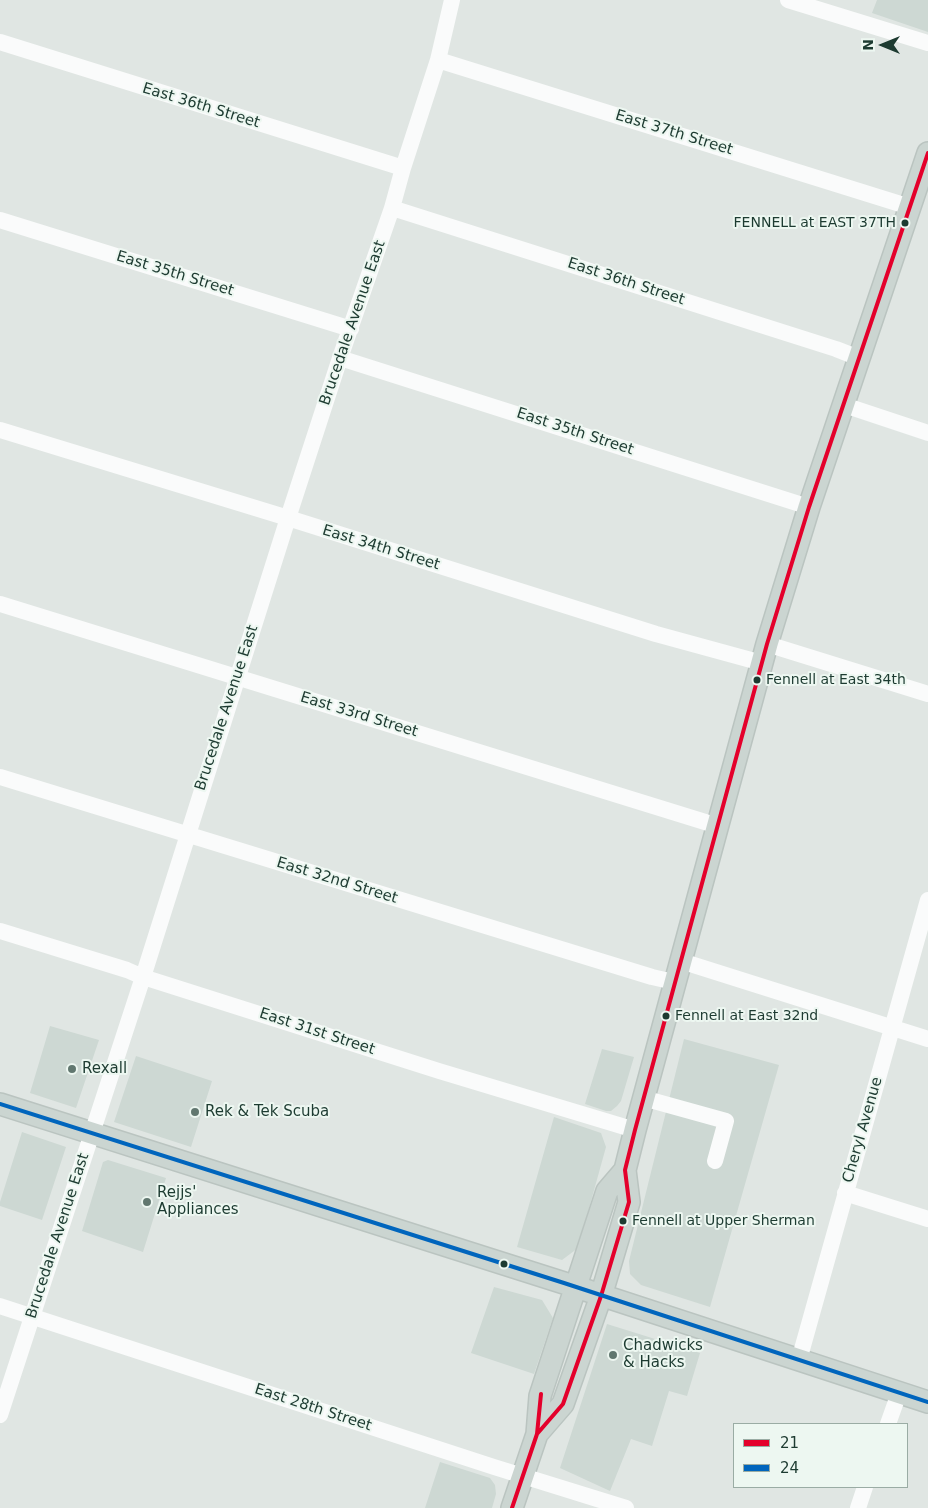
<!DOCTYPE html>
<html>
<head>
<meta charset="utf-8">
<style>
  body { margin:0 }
  #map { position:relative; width:928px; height:1508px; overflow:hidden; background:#e0e6e3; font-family:"DejaVu Sans",sans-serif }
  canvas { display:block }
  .legend { position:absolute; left:733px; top:1423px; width:175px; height:65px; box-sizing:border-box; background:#edf7f1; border:1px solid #9aaca4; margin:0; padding:6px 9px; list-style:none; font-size:15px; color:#1d3b31 }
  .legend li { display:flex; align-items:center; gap:10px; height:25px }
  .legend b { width:25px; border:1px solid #9aaca4 }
  .north { position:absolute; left:858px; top:20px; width:50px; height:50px; -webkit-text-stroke:4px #edf7f1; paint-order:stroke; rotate:270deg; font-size:14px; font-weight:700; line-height:20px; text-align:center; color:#1d3b31 }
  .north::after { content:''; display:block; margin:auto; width:18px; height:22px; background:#1d3b31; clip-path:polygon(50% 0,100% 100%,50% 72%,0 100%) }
</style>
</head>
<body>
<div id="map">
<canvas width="928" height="1508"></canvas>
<ul class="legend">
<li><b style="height:6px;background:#e4002b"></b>21</li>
<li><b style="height:6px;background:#0065bd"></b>24</li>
</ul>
<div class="north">N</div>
</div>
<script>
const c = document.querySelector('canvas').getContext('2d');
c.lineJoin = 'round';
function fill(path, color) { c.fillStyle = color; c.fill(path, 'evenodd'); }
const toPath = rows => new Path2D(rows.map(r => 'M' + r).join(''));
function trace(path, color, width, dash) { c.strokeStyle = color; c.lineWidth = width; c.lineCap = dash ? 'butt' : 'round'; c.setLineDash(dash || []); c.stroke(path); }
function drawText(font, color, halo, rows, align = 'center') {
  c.font = font + ' "DejaVu Sans",sans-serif'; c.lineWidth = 4; c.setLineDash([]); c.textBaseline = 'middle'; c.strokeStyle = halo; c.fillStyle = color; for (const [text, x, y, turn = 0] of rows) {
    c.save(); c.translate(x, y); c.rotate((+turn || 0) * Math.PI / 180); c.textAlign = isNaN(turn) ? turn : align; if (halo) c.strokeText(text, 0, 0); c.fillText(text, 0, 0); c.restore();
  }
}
fill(toPath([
  [877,0,928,0,928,32,872,13],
  [50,1026,99,1040,76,1108,30,1093],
  [684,1039,779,1065,710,1307,641,1285,630,1274,629,1261],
  [602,1049,634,1057,621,1101,617,1106,611,1111,606,1111,585,1104],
  [136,1056,212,1081,191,1147,114,1122],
  [554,1117,601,1133,606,1147,578,1248,562,1260,517,1247],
  [22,1132,66,1147,42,1220,0,1206,0,1202],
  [108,1160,166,1178,143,1252,82,1231,103,1162],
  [494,1287,542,1300,553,1318,534,1374,471,1353],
  [607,1324,700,1353,687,1396,669,1391,652,1446,631,1439,610,1491,560,1468],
  [440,1462,490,1478,495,1485,496,1494,492,1508,425,1508]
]), '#cdd8d3');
const major = toPath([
  [0,1104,564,1283,928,1402],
  [537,1434,563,1404,601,1296,629,1202,625,1170,635,1130,767,644,809,507,928,153],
  [512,1508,537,1434,540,1396,607,1191,625,1170]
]);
trace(major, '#bac4c0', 24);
trace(toPath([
  [788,0,928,43],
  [0,42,403,168],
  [438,60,910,207],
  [392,208,836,349,859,358],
  [0,220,351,329],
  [340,358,809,507],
  [844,405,928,433],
  [0,430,288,518,656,634,762,663],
  [0,604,718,826],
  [767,644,928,694],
  [0,777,652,977,674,982],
  [0,931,127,970,143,977,439,1071,635,1130],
  [681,961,928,1039],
  [643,1098,726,1121,715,1161],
  [845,1193,928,1219],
  [0,1306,494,1467,626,1508],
  [799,1360,928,900],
  [0,1415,143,977,288,518,340,358,392,208,403,168,438,60,452,0],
  [888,1424,899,1393],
  [858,1508,865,1487]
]), '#fafbfb', 16);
trace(major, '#cbd5d1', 21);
trace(toPath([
  [537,1434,563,1404,601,1296,629,1202,625,1170,635,1130,767,644,809,507,928,153],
  [512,1508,537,1434,541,1394]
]), '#e4002b', 4);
trace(toPath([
  [0,1104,564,1283,928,1402]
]), '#0065bd', 4);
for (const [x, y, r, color] of [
  [905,223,4.5,"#1d3b31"],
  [757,680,4.5,"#1d3b31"],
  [666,1016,4.5,"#1d3b31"],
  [72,1069,5,"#61776f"],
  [195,1112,5,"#61776f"],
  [147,1202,5,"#61776f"],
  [623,1221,4.5,"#1d3b31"],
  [504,1264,4.5,"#1d3b31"],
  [613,1355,5,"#61776f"]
]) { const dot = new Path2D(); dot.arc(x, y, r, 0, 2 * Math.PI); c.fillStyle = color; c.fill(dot); trace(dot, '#edf7f1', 2); }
drawText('14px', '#1d3b31', '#edf7f1', [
  ["FENNELL at EAST 37TH",896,223,"right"],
  ["Fennell at East 34th",766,680],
  ["Fennell at East 32nd",675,1016],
  ["Fennell at Upper Sherman",632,1221]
], 'left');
drawText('15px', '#1d3b31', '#edf7f1', [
  ["East 36th Street",201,106,17],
  ["East 37th Street",674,133,17],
  ["East 35th Street",175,274,17],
  ["East 36th Street",626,282,18],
  ["Brucedale Avenue East",353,323,-71],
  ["East 35th Street",575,432,18],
  ["East 34th Street",381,548,17],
  ["Brucedale Avenue East",227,708,-72],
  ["East 33rd Street",359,715,17],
  ["East 32nd Street",337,881,17],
  ["East 31st Street",317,1032,18],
  ["Cheryl Avenue",863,1130,-74],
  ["Brucedale Avenue East",58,1236,-72],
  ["East 28th Street",313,1408,18]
]);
drawText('15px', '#1d3b31', '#edf7f1', [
  ["Rexall",82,1069],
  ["Rek & Tek Scuba",205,1112],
  ["Rejjs'",157,1193],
  ["Appliances",157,1210],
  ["Chadwicks",623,1346],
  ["& Hacks",623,1363]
], 'left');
</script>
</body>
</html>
